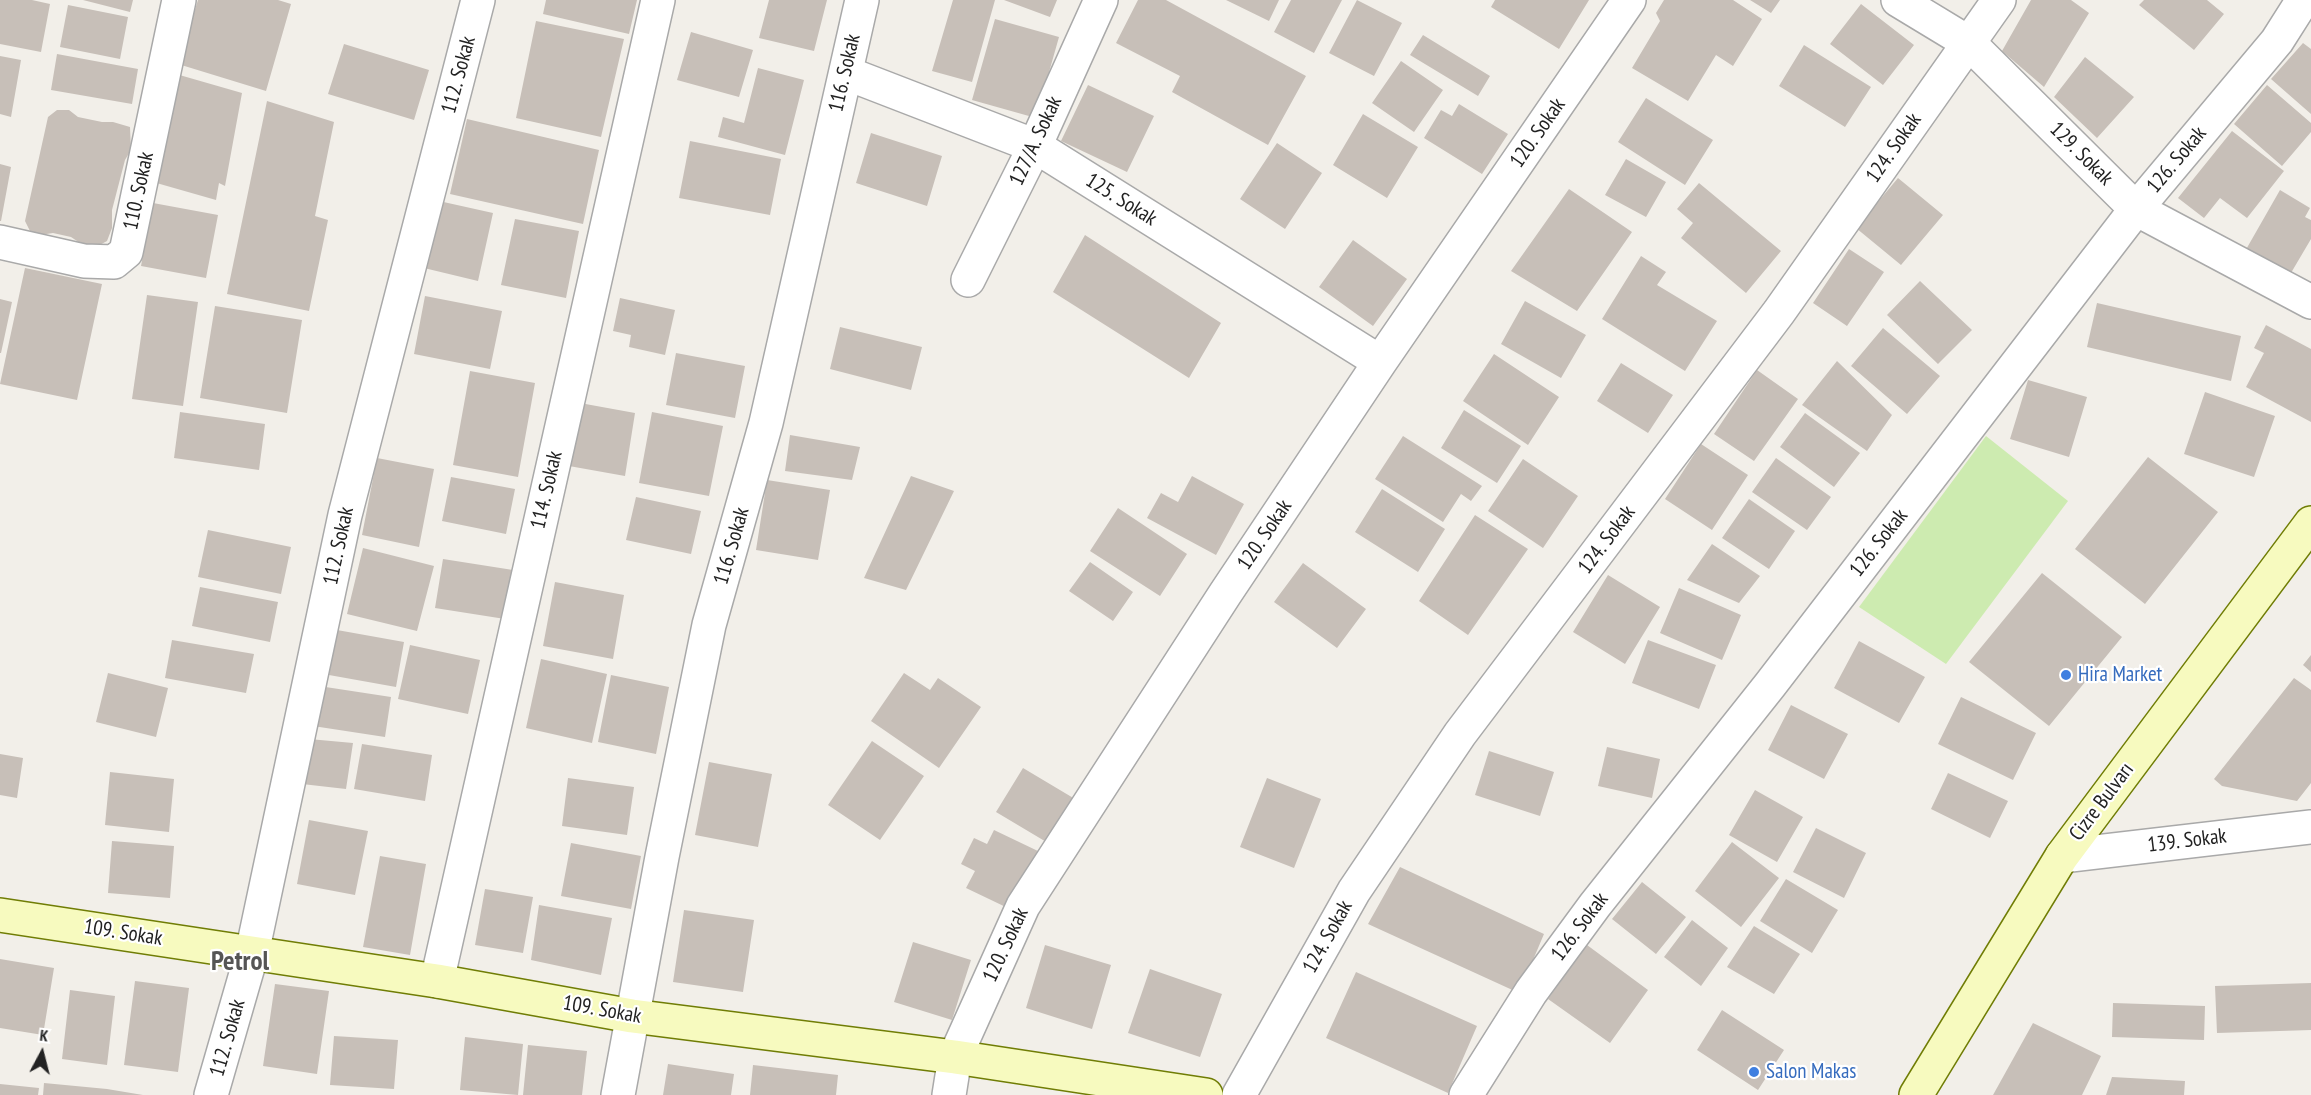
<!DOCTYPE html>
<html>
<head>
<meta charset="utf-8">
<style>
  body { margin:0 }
  #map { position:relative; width:2311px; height:1095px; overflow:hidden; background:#f2efe9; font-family:"PT Sans Narrow",sans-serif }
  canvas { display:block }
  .north { position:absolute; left:12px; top:1023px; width:60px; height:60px; -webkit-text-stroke:4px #fff; paint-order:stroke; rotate:7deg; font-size:16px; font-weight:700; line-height:24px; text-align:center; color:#222 }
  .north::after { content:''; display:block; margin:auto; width:21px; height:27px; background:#222; clip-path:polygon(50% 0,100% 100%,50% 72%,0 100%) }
</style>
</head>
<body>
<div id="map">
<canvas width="2311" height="1095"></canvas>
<div class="north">K</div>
</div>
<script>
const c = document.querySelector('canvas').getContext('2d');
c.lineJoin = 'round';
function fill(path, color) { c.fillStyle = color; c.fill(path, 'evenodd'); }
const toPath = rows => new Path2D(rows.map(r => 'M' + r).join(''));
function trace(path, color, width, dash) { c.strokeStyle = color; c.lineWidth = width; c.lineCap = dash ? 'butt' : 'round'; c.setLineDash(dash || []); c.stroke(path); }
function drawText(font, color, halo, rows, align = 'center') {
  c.font = font + ' "PT Sans Narrow",sans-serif'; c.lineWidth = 4.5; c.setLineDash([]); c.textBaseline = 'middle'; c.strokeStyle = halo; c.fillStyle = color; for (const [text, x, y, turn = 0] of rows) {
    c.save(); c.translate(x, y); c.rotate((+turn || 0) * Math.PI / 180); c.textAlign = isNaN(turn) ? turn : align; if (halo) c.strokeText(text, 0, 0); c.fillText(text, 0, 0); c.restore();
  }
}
fill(toPath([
  [1986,436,2068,501,1946,664,1859,607]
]), '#cdebb0');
fill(toPath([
  [0,0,32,0,50,4,41,52,0,44],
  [83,0,133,0,130,12],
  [198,0,278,0,291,4,266,91,178,64],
  [546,0,637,0,629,34,543,14],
  [769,0,827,0,814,51,759,38],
  [953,0,995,0,972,82,932,71],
  [1004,0,1057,0,1050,17],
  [1138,0,1166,0,1306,76,1268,145,1172,92,1180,76,1116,43],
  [1226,0,1279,0,1269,21],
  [1291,0,1342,0,1314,53,1274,32],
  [1357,0,1402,23,1374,76,1329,53],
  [1495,0,1589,0,1559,49,1491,7],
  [1664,0,1733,0,1762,19,1733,66,1716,55,1688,101,1632,68,1660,21,1656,13],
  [1750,0,1780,0,1771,13],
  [2031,0,2071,0,2089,13,2044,87,2002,51],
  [2144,0,2207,0,2224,14,2194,50,2139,5],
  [1861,4,1914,45,1883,85,1830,44],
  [68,5,128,17,120,59,60,47],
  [995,19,1059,37,1036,118,972,100],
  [536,21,624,39,601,137,516,118],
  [691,32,753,50,739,97,677,80],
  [1423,35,1490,76,1478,96,1410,55],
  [2303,43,2311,49,2311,114,2271,79],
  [344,44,429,70,414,120,328,94],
  [1804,45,1871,87,1845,127,1779,86],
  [57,54,138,69,132,104,51,90],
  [0,56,21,60,11,117,0,114],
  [2085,57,2134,97,2097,138,2054,97],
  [1401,61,1443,90,1414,132,1372,103],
  [758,68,804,80,785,155,718,137,723,117,744,123],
  [176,74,242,93,225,186,219,183,216,200,153,182],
  [1088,85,1154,116,1127,172,1061,141],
  [2267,85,2311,123,2311,132,2282,166,2234,124],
  [1646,98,1713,140,1685,185,1618,142],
  [267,101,334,122,315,216,328,220,309,311,227,294],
  [1459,104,1508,134,1482,174,1424,138,1441,110,1452,116],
  [57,110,69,110,78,117,102,122,113,122,130,127,131,150,125,160,112,210,112,228,107,241,96,247,83,245,71,237,53,233,40,235,31,233,25,221,48,117],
  [1363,114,1418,147,1387,198,1333,165],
  [467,119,599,150,583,224,450,194],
  [2232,131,2284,171,2247,218,2220,198,2204,218,2178,198],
  [871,133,942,156,927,206,856,183],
  [690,141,781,159,770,215,679,198],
  [1277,143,1322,173,1285,229,1240,199],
  [1626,159,1666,182,1646,217,1605,195],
  [0,164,11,167,1,221,0,221],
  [1898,178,1943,215,1901,265,1856,228],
  [1699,183,1781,251,1746,293,1681,238,1693,223,1677,209],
  [1569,189,1632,232,1577,311,1511,271],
  [2280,190,2310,208,2305,217,2311,220,2311,239,2288,278,2244,253],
  [439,201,493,213,478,281,424,268],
  [153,203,218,215,206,278,141,266],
  [515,219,579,231,566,298,501,285],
  [1085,235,1221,323,1189,378,1053,292],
  [1353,240,1407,279,1373,326,1319,287],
  [1849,249,1884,272,1847,326,1813,303],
  [1641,256,1666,272,1657,285,1717,321,1685,371,1602,319],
  [25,268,102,284,77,400,0,384],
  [1920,281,1972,330,1938,364,1887,315],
  [147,295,198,302,183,406,132,399],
  [425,296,502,311,490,369,414,354],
  [620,298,675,310,665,355,629,347,631,335,613,331],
  [0,299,12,302,1,353,0,353],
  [1525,301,1586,335,1561,378,1501,344],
  [2097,303,2241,336,2231,381,2087,347],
  [215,306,302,320,287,413,200,398],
  [2266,325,2311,349,2311,422,2246,387,2264,353,2254,348],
  [840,327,922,347,911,390,830,369],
  [1883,328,1940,376,1907,414,1851,366],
  [676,353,745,366,735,418,666,405],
  [1494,354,1559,397,1528,445,1463,401],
  [1837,361,1892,415,1867,451,1802,405],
  [1621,363,1673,395,1648,433,1597,401],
  [1757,370,1798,399,1754,461,1714,434],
  [470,371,535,383,518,477,453,465],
  [2028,380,2087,397,2069,457,2010,439],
  [2205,392,2275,416,2254,477,2184,454],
  [580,403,635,413,625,476,569,466],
  [1464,410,1521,446,1497,483,1441,448],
  [180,412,265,424,259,470,174,458],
  [652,412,723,426,709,496,639,483],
  [1805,413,1860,453,1834,487,1780,447],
  [790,435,860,447,852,480,785,471],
  [1403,436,1482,486,1471,501,1461,494,1443,522,1375,479],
  [1701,444,1748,475,1712,530,1665,499],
  [2148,457,2218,512,2145,604,2075,549],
  [377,458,434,469,419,547,362,535],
  [1776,458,1831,497,1807,530,1752,492],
  [1523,459,1578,496,1543,548,1488,511],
  [911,476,954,491,906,590,864,578],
  [1192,476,1244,504,1216,555,1147,518,1161,493,1178,502],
  [451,477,515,489,506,534,442,521],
  [767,480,830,490,818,560,756,550],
  [1382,489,1445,529,1418,572,1355,532],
  [636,497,701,511,691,554,626,540],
  [1749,499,1795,531,1769,569,1722,538],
  [1118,508,1187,554,1160,596,1090,551],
  [1475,515,1528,549,1468,635,1419,601],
  [208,530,291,547,281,594,198,577],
  [1712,544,1760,576,1739,603,1687,580],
  [363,548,434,566,417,631,347,614],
  [443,559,513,570,505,619,435,608],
  [1090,562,1133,592,1113,621,1069,591],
  [1303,563,1366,609,1337,648,1274,602],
  [2042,573,2122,637,2049,726,1969,662],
  [1608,575,1660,607,1625,664,1573,632],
  [555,582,624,595,613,659,543,646],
  [200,587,278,602,270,642,192,626],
  [1679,588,1741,615,1722,660,1660,633],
  [337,630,404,642,396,687,329,675],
  [172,640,254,654,246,693,165,678],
  [1648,640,1716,665,1699,709,1632,683],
  [1859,641,1925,677,1899,723,1834,688],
  [410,645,480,660,468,714,398,699],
  [2311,655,2311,672,2303,665],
  [541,659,607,674,592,743,526,728],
  [108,673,168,688,156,737,96,722],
  [904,673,930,690,938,678,981,707,939,768,871,721],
  [611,675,669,687,656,754,598,742],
  [2294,678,2311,690,2311,783,2297,801,2222,786,2214,779],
  [319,686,391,697,385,737,313,726],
  [1961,697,2036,733,2013,780,1938,744],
  [1791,705,1848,734,1824,779,1768,750],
  [309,739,353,743,346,789,302,784],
  [872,741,924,776,880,840,828,805],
  [362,744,432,755,425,801,354,789],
  [1607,747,1660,759,1652,798,1598,786],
  [1489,751,1554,772,1540,816,1475,795],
  [0,754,23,758,17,798,0,795],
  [709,762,772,774,758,847,695,835],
  [1023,768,1075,799,1048,843,996,812],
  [110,772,174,779,169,832,105,825],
  [1948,773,2008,801,1990,838,1931,809],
  [568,778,634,787,627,835,562,826],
  [1267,778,1321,799,1294,868,1240,847],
  [1755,790,1803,817,1777,862,1729,835],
  [309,820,368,831,355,895,297,884],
  [1816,828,1866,853,1844,898,1793,872],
  [994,830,1040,852,1012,910,966,888,975,871,961,864,974,838,987,844],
  [112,841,174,846,170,898,108,893],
  [1732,842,1779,878,1741,927,1695,891],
  [571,843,641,856,631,909,561,896],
  [380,856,426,864,410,955,363,947],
  [1400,867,1544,934,1519,993,1368,924],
  [1786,879,1838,910,1812,953,1760,921],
  [1642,882,1686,917,1656,954,1612,919],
  [485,889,533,897,523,953,475,945],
  [539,905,612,918,601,975,531,960],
  [684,910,754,920,743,992,673,982],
  [1692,920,1728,948,1701,986,1664,957],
  [1754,926,1800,954,1774,994,1727,967],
  [913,942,971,960,952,1020,894,1002],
  [1045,945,1111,965,1092,1029,1026,1008],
  [1587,945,1648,990,1610,1043,1548,999],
  [0,959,54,968,43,1035,0,1028],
  [1150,969,1222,994,1200,1057,1128,1033],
  [1356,972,1477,1026,1448,1093,1326,1038],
  [135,981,189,988,178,1072,124,1065],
  [2311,983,2311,1030,2217,1033,2215,986],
  [275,984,329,991,317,1074,263,1066],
  [70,990,115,996,107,1065,62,1059],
  [2113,1003,2205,1006,2204,1040,2112,1037],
  [1722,1010,1784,1050,1758,1090,1697,1050],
  [2033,1023,2101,1056,2082,1095,1993,1095],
  [334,1036,398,1040,394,1089,330,1085],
  [465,1037,523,1044,518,1095,460,1090],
  [528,1045,587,1051,582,1095,523,1095],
  [668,1064,734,1074,731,1095,663,1095],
  [753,1065,838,1075,836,1095,750,1095],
  [2112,1077,2185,1081,2184,1095,2106,1095],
  [44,1083,107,1089,143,1095,43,1095],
  [0,1084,39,1088,38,1095,0,1095]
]), '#c7bfb8');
const street = toPath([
  [1898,0,1969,43,2136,209,2311,302],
  [846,73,1035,146,1380,362],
  [0,242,84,261,114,262,126,252,179,0],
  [968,280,1035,146,1101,0],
  [2062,856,2311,827],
  [437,981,658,0],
  [211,1095,252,953,345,515,478,0],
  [618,1095,662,857,709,625,766,423,862,0],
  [949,1095,955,1057,1023,906,1225,594,1380,362,1629,0],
  [1239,1095,1354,891,1460,734,1779,312,1999,0],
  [1466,1095,1531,992,1595,905,1770,685,2136,209,2277,41,2303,0]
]);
const secondary = toPath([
  [0,915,437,981,632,1016,955,1057,1206,1095],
  [1916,1095,2062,856,2311,523]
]);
trace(street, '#a9a9a9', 36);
trace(secondary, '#707d05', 36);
trace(street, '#fff', 33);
trace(secondary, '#f7fabf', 33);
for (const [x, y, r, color] of [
  [2066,675,6,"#3f7fe0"],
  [1754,1072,6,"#3f7fe0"]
]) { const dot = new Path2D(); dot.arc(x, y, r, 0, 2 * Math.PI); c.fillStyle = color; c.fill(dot); trace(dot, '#fff', 2); }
drawText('21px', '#222', '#fff', [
  ["116. Sokak",845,73,-77],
  ["112. Sokak",459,75,-75],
  ["120. Sokak",1538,133,-55],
  ["127/A. Sokak",1036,141,-65],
  ["124. Sokak",1894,148,-55],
  ["129. Sokak",2081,154,45],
  ["126. Sokak",2177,160,-50],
  ["110. Sokak",139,191,-78],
  ["125. Sokak",1121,200,32],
  ["114. Sokak",547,490,-77],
  ["120. Sokak",1265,535,-56],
  ["124. Sokak",1607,540,-53],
  ["126. Sokak",1879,543,-52],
  ["112. Sokak",339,546,-78],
  ["116. Sokak",732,546,-74],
  ["Cizre Bulvarı",2102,802,-53],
  ["139. Sokak",2187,841,-7],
  ["126. Sokak",1580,927,-53],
  ["109. Sokak",123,933,9],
  ["124. Sokak",1328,937,-61],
  ["120. Sokak",1006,945,-65],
  ["109. Sokak",602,1010,10],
  ["112. Sokak",228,1038,-74]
]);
drawText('21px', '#366cbe', '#fff', [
  ["Hira Market",2078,675],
  ["Salon Makas",1766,1072]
], 'left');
drawText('bold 27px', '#555', '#fff', [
  ["Petrol",240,962]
]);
</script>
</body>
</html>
